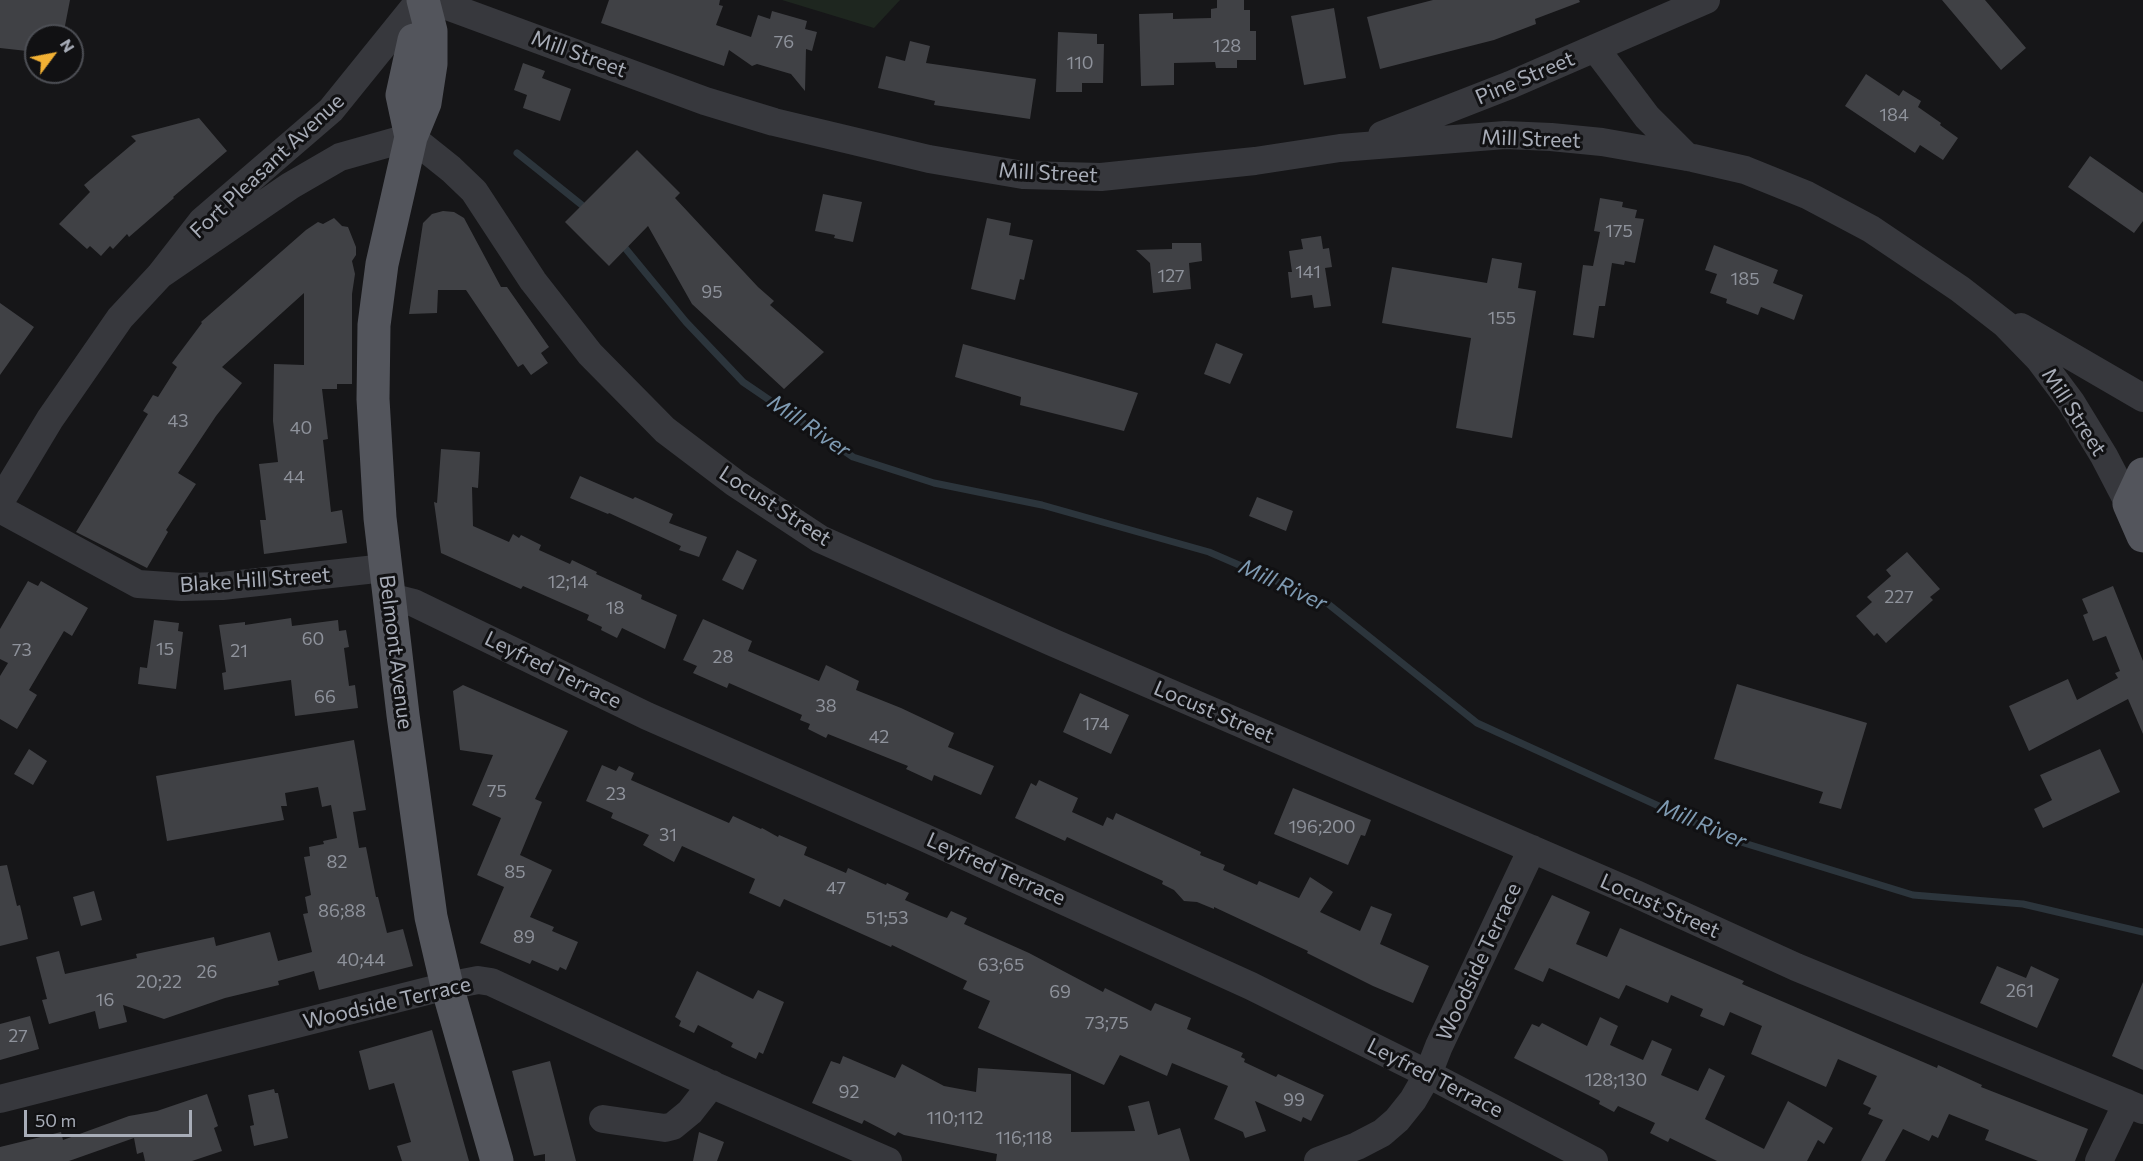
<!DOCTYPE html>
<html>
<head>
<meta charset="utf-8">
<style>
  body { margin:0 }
  #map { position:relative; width:2143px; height:1161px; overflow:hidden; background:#161618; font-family:Commissioner,sans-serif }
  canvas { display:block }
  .north { position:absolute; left:24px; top:24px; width:60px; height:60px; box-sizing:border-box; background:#111113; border:2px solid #4d4f55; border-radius:50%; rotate:58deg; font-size:16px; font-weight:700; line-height:24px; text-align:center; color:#a8adb8 }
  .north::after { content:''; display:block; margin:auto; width:21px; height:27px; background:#f2b134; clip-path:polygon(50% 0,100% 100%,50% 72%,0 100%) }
  .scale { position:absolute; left:24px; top:1110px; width:168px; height:27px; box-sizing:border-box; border:3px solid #a8adb8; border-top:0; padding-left:8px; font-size:18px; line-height:21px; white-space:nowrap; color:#a8adb8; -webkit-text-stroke:4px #111113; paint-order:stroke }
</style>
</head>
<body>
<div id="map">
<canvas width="2143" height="1161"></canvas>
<div class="north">N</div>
<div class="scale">50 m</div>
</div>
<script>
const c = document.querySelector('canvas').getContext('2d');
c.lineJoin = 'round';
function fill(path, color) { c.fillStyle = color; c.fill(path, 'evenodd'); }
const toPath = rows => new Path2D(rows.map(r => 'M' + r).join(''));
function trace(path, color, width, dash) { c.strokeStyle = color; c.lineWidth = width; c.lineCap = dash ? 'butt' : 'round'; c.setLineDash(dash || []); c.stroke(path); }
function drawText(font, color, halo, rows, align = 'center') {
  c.font = font + ' Commissioner,sans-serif'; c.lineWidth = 6; c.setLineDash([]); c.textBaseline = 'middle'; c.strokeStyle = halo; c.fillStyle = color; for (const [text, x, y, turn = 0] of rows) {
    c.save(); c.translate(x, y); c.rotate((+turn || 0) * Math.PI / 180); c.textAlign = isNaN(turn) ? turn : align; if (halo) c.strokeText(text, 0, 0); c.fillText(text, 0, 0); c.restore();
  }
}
fill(toPath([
  [782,0,900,0,874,28]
]), '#1e261f');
trace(toPath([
  [517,153,588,210],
  [621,243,686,322,743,382,853,457,934,483,1042,505,1209,552,1327,603,1477,723,1731,839,1913,895,2023,904,2143,932]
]), '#2c353c', 7);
fill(toPath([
  [0,0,70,0,63,36,36,36,36,52,0,48],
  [609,0,720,0,719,5,723,6,716,25,751,37,758,15,770,19,772,11,807,21,805,29,817,32,812,51,806,49,805,91,791,74,757,64,752,66,729,50,724,66,601,23],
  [1217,0,1244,0,1244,10,1250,10,1250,31,1256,31,1256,60,1237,60,1237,68,1216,68,1215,62,1174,63,1174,85,1141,86,1139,14,1173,13,1173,19,1211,18,1211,9,1217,8],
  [1433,0,1579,0,1580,2,1535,19,1536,24,1494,40,1380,69,1367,17],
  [1942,0,1985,0,2026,48,2001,70],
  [1334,8,1346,78,1304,85,1291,16],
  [1058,32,1097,34,1097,44,1104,44,1103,83,1082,83,1082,92,1056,92],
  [910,41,930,46,926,63,1036,79,1030,119,934,105,935,101,878,88,886,56,905,61],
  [523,63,545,71,542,78,571,89,560,121,523,108,527,95,514,90],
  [1866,74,1899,96,1903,90,1921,101,1918,107,1941,123,1940,125,1958,138,1943,160,1920,145,1915,153,1845,106],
  [199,118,227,151,173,197,174,198,129,237,127,234,113,249,110,246,101,256,90,246,87,249,59,224,90,192,84,185,136,141,131,136],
  [637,150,680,193,675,198,758,287,774,301,770,305,824,352,784,389,692,304,648,226,609,266,565,222],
  [2090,156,2143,193,2143,221,2134,233,2068,187],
  [823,194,862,202,853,242,834,238,835,235,815,231],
  [1600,198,1623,202,1622,207,1637,210,1635,218,1644,219,1635,263,1625,261,1624,265,1612,263,1605,306,1599,306,1594,338,1573,335,1583,265,1593,266,1600,232,1594,231],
  [443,211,454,212,464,218,501,287,507,287,549,347,541,353,548,363,531,375,523,364,518,367,466,290,438,290,437,313,409,314,423,223,432,214],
  [334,218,342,226,348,227,356,247,356,255,352,261,355,274,352,294,352,384,337,384,337,389,322,389,328,439,323,440,331,512,342,510,347,543,264,554,260,520,266,520,259,464,278,462,273,421,274,364,304,365,304,293,222,367,242,383,216,416,178,473,196,484,166,530,168,532,147,568,76,532,148,414,143,411,153,395,158,397,177,367,172,363,202,323,201,322,306,230,318,222,323,224],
  [987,218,1011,223,1009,235,1033,240,1024,280,1020,279,1015,300,971,289],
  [1321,236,1323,249,1329,248,1332,267,1325,268,1331,306,1314,308,1312,295,1291,298,1288,272,1292,272,1289,251,1303,249,1301,239],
  [1172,243,1201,243,1202,261,1189,263,1191,289,1153,293,1150,263,1136,250,1172,249],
  [1714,245,1778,270,1773,283,1803,295,1794,320,1761,307,1758,315,1726,303,1727,299,1710,293,1717,274,1705,270],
  [1492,258,1522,263,1518,288,1536,291,1512,438,1456,428,1471,338,1382,323,1392,267,1487,283],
  [0,303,34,327,0,375],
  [1216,343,1243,354,1230,384,1204,374],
  [963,344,1138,393,1124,431,1020,405,1021,397,955,377],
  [441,449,480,452,478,488,472,487,473,526,509,542,513,534,519,538,521,535,541,545,539,550,570,564,572,560,597,572,596,574,642,595,641,599,677,615,665,649,622,628,617,638,601,630,602,627,587,620,589,615,523,586,521,589,441,553,434,502,437,503],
  [580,476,633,499,635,497,673,514,669,523,707,537,699,557,679,550,681,546,609,513,608,514,570,498],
  [1257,497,1293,511,1286,531,1249,516],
  [737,550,757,560,743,590,722,580],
  [1907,552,1940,589,1930,597,1933,600,1886,643,1877,633,1874,636,1856,616,1872,602,1867,597,1891,576,1886,570],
  [28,581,38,586,41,581,88,608,72,636,64,631,29,690,37,695,17,729,0,719,0,676,8,663,0,659,0,629],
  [2113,586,2143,661,2143,734,2128,699,2029,751,2009,706,2068,679,2077,700,2118,678,2115,673,2120,671,2106,636,2093,641,2083,615,2088,613,2082,599],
  [291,618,292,626,338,620,339,631,346,630,349,647,344,648,349,686,355,685,358,708,295,716,291,680,224,690,222,673,226,672,219,625,245,622,245,625],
  [703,619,752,641,748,651,819,681,826,665,859,681,856,690,901,708,954,733,948,747,994,766,981,795,934,775,932,781,906,769,908,766,828,734,826,738,808,729,810,724,800,720,802,715,729,683,727,688,693,673,697,666,683,660],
  [154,620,179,623,178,631,183,632,176,689,138,684,140,667,147,668],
  [1737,684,1867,723,1841,809,1819,803,1823,792,1714,759],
  [463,685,568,731,535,799,542,802,520,855,552,870,530,917,554,927,552,931,578,942,566,970,560,967,558,971,532,960,530,964,480,943,504,887,477,875,501,818,472,805,493,755,460,750,453,691],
  [1080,693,1129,715,1111,754,1063,732],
  [354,740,366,810,353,812,359,848,366,847,376,897,378,897,387,933,403,929,413,966,319,990,314,971,278,981,279,985,225,998,164,1019,123,1005,127,1022,99,1029,95,1011,49,1024,42,1000,47,999,36,957,59,951,65,974,137,958,136,954,214,937,216,946,270,932,278,961,312,952,303,914,308,913,305,897,311,895,304,857,310,856,309,847,324,844,323,841,337,838,331,805,322,807,318,787,285,793,287,806,281,806,284,820,167,841,156,776],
  [29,749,47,761,33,785,14,774],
  [2100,749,2120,792,2043,828,2034,809,2052,800,2040,775],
  [602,765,616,771,619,766,634,773,631,780,729,823,733,816,761,829,762,828,778,837,779,835,807,847,804,855,846,873,848,868,886,885,887,883,909,893,905,900,939,915,947,918,951,911,967,918,964,924,1029,953,1103,992,1105,988,1151,1011,1155,1003,1191,1018,1187,1029,1243,1053,1241,1057,1245,1059,1244,1062,1276,1077,1278,1074,1324,1095,1311,1121,1303,1117,1301,1122,1255,1101,1266,1131,1245,1138,1243,1132,1214,1119,1228,1086,1172,1063,1167,1076,1120,1055,1104,1085,978,1028,990,1001,963,989,967,981,892,945,891,947,784,899,780,907,749,893,755,879,682,846,674,862,643,845,649,835,611,818,613,813,586,801],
  [1039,780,1078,798,1072,812,1103,826,1107,817,1113,820,1116,813,1201,852,1200,855,1225,865,1223,870,1257,885,1259,881,1299,898,1310,877,1333,892,1320,912,1360,931,1371,906,1392,914,1380,944,1429,966,1413,1003,1373,986,1307,953,1308,951,1214,907,1214,909,1197,902,1184,901,1174,890,1162,884,1163,881,1067,837,1065,841,1015,818,1031,783,1036,786],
  [1293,788,1371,820,1365,836,1361,835,1348,865,1274,834],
  [7,865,17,906,20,905,28,939,0,946,0,866],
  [94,891,102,920,81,926,73,897],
  [1552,895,1590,912,1576,944,1607,957,1620,928,1744,981,1742,984,1937,1068,1938,1065,1982,1085,1981,1087,2088,1129,2075,1161,2038,1161,1985,1140,1989,1130,1949,1114,1938,1138,1932,1135,1929,1141,1903,1129,1885,1161,1861,1161,1883,1120,1868,1114,1871,1108,1863,1104,1877,1076,1838,1059,1826,1087,1751,1054,1762,1026,1730,1012,1724,1026,1700,1016,1703,1009,1671,995,1668,1003,1626,985,1619,999,1549,968,1543,982,1514,969],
  [1997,966,2026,978,2031,966,2059,979,2037,1028,1980,1003],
  [697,971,753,999,758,990,784,1002,763,1054,759,1052,756,1059,731,1047,733,1043,698,1025,694,1033,679,1026,681,1021,675,1017],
  [2143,982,2143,1070,2112,1056],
  [30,1016,39,1049,0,1060,0,1024],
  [1600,1017,1618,1026,1610,1045,1643,1060,1652,1040,1672,1049,1661,1075,1698,1091,1709,1068,1725,1076,1705,1119,1764,1149,1788,1101,1833,1128,1824,1144,1818,1140,1807,1161,1717,1161,1670,1138,1668,1142,1650,1133,1655,1123,1618,1106,1614,1112,1599,1104,1600,1101,1514,1058,1532,1024,1539,1027,1542,1023,1587,1046],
  [432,1030,460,1129,469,1161,402,1161,397,1146,411,1142,394,1083,369,1090,359,1051],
  [843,1056,895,1078,902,1064,944,1086,976,1092,978,1068,1071,1074,1071,1132,1135,1131,1128,1106,1149,1101,1158,1135,1180,1128,1190,1161,996,1161,997,1154,904,1135,898,1132,895,1136,864,1120,862,1124,812,1103,831,1061,840,1064],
  [550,1061,576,1161,545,1161,545,1154,534,1156,512,1071],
  [274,1089,275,1093,278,1093,288,1138,254,1146,250,1126,254,1125,248,1095],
  [207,1094,218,1126,214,1128,222,1151,192,1161,145,1161,143,1152,137,1154,134,1138,69,1161,0,1161,0,1147,61,1132,63,1140,129,1116,157,1111],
  [699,1132,724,1142,717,1161,693,1161]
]), '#404145');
trace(toPath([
  [431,0,705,101,774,122,929,159,1023,175,1101,177,1255,161,1340,148,1505,135,1551,137,1602,142,1693,158,1745,170,1807,195,1871,229,1960,289,2005,324,2039,359,2071,402,2104,456,2129,504],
  [1595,48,1647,117,1687,157],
  [1382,135,1510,85,1706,0],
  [160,275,290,186,340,157,411,137,451,169,474,191,533,281,590,354,665,430,735,483,820,539,1054,643,1636,894,1796,967,2143,1110],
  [2021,327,2143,398],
  [0,502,50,419,120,318,160,275,202,221,331,110,420,0],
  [0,509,138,584,182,587,222,586,385,568],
  [390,597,414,603,647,716,923,837,1251,986,1428,1074,1594,1161],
  [0,1099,447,986,478,980,491,982,708,1083,888,1161],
  [603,1119,665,1128,673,1126,690,1112,712,1084],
  [1318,1161,1357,1146,1382,1133,1397,1120,1413,1100,1428,1074,1439,1046,1532,849],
  [2099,1161,2127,1103]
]), '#37383d', 28);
trace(toPath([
  [423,0,431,31,431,64,425,103,411,137,382,264,374,325,373,399,380,518,403,715,431,917,447,986,497,1161],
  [411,137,402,95,414,40],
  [2143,474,2129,504,2143,536]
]), '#53555c', 33);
drawText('18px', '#8e929b', null, [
  ["76",784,42],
  ["128",1227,46],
  ["110",1080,63],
  ["184",1894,115],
  ["175",1619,231],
  ["141",1308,272],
  ["127",1171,276],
  ["185",1745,279],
  ["95",712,292],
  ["155",1502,318],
  ["43",178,421],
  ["40",301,428],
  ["44",294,477],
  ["12;14",568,582],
  ["227",1899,597],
  ["18",615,608],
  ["60",313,639],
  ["15",165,649],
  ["73",22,650],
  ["21",239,651],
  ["28",723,657],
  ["66",325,697],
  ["38",826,706],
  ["174",1096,724],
  ["42",879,737],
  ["75",497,791],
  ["23",616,794],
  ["196;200",1322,827],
  ["31",668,835],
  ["82",337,862],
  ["85",515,872],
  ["47",836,888],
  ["86;88",342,911],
  ["51;53",887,918],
  ["89",524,937],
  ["40;44",361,960],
  ["63;65",1001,965],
  ["26",207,972],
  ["20;22",159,982],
  ["261",2020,991],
  ["69",1060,992],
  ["16",105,1000],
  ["73;75",1107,1023],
  ["27",18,1036],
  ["128;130",1616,1080],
  ["92",849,1092],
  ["99",1294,1100],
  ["110;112",955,1118],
  ["116;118",1024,1138]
]);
drawText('21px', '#a8adb8', '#111113', [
  ["Mill Street",579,54,20],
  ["Pine Street",1525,78,-23],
  ["Mill Street",1531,139,2],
  ["Fort Pleasant Avenue",267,166,-43],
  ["Mill Street",1048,173,3],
  ["Mill Street",2074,412,57],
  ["Locust Street",775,506,33],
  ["Blake Hill Street",255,580,-4],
  ["Belmont Avenue",396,652,83],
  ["Leyfred Terrace",553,670,26],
  ["Locust Street",1214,712,23],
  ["Leyfred Terrace",996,869,24],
  ["Locust Street",1660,906,24],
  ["Woodside Terrace",1479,962,-65],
  ["Woodside Terrace",387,1003,-13],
  ["Leyfred Terrace",1435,1078,27]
]);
drawText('italic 22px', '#7f9bb3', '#111113', [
  ["Mill River",809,426,34],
  ["Mill River",1283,585,25],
  ["Mill River",1702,824,23]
]);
</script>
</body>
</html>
